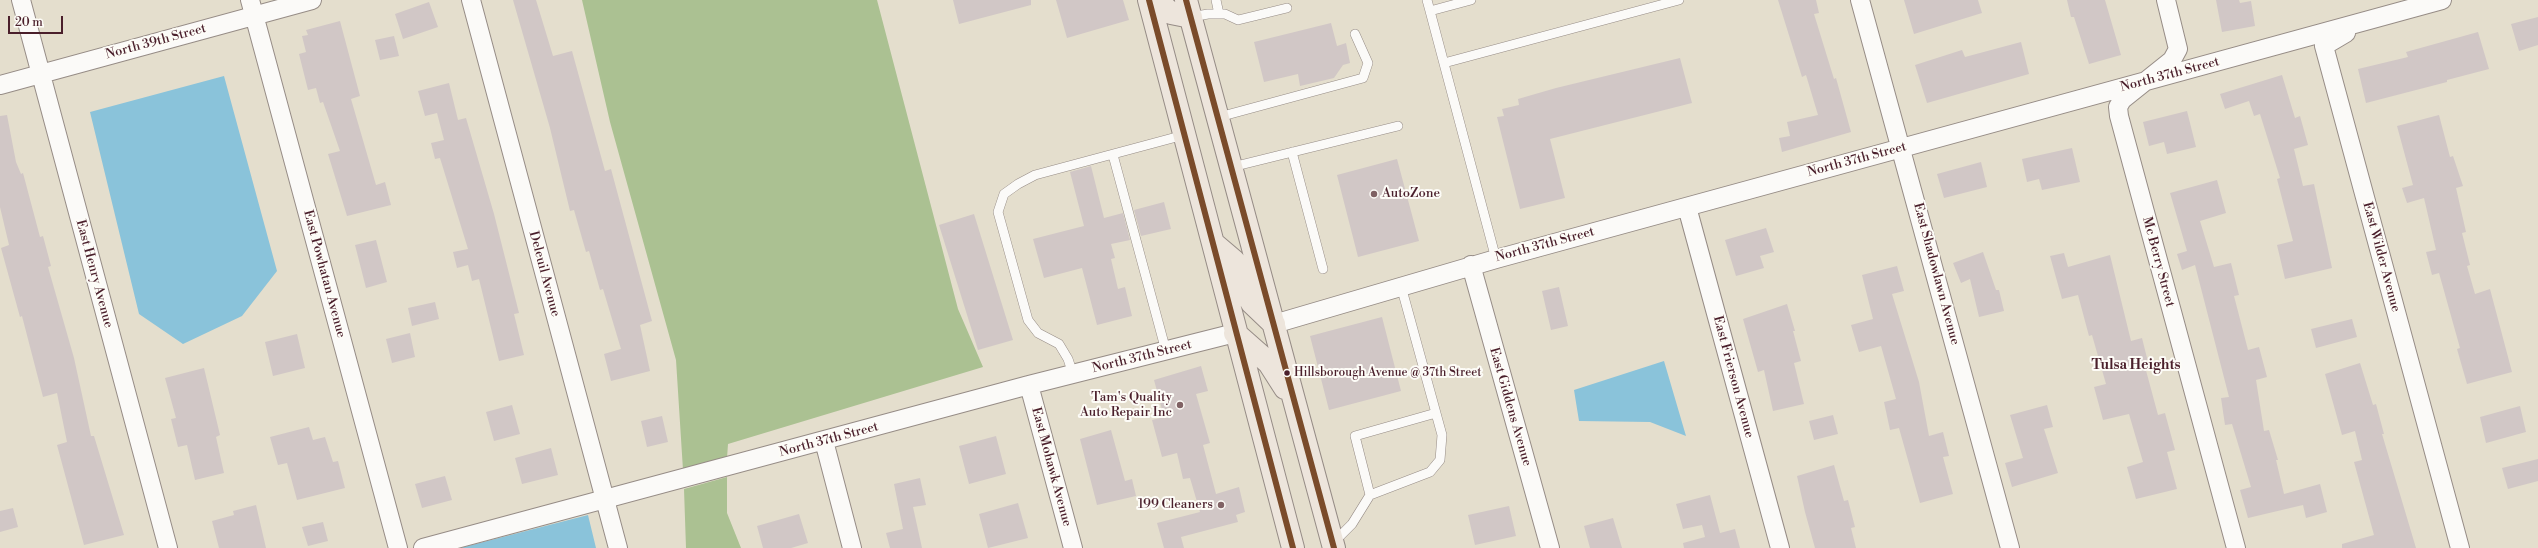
<!DOCTYPE html>
<html>
<head>
<meta charset="utf-8">
<style>
  body { margin:0 }
  #map { position:relative; width:2538px; height:548px; overflow:hidden; background:#e4decd; font-family:"Libre Bodoni",serif }
  canvas { display:block }
  .scale { position:absolute; left:8px; top:16px; width:55px; height:18px; box-sizing:border-box; border:2px solid #4a1f2b; border-top:0; padding-left:5px; font-size:12px; line-height:14px; white-space:nowrap; color:#4a1f2b; -webkit-text-stroke:3px #fdfcf7; paint-order:stroke }
</style>
</head>
<body>
<div id="map">
<canvas width="2538" height="548"></canvas>
<div class="scale">20 m</div>
</div>
<script>
const c = document.querySelector('canvas').getContext('2d');
c.lineJoin = 'round';
function fill(path, color) { c.fillStyle = color; c.fill(path, 'evenodd'); }
const toPath = rows => new Path2D(rows.map(r => 'M' + r).join(''));
function trace(path, color, width, dash) { c.strokeStyle = color; c.lineWidth = width; c.lineCap = dash ? 'butt' : 'round'; c.setLineDash(dash || []); c.stroke(path); }
function drawText(font, color, halo, rows, align = 'center') {
  c.font = font + ' "Libre Bodoni",serif'; c.lineWidth = 4; c.setLineDash([]); c.textBaseline = 'middle'; c.strokeStyle = halo; c.fillStyle = color; for (const [text, x, y, turn = 0] of rows) {
    c.save(); c.translate(x, y); c.rotate((+turn || 0) * Math.PI / 180); c.textAlign = isNaN(turn) ? turn : align; if (halo) c.strokeText(text, 0, 0); c.fillText(text, 0, 0); c.restore();
  }
}
fill(toPath([
  [582,0,877,0,958,309,983,367,728,444,727,458,683,470,676,360,610,122],
  [727,477,727,513,741,548,686,548,684,489]
]), '#abc192');
fill(toPath([
  [224,76,277,271,242,316,183,344,139,314,90,112],
  [1664,361,1686,436,1650,422,1579,421,1574,390],
  [588,515,596,548,460,548]
]), '#8ac3da');
fill(toPath([
  [513,0,536,0,553,56,572,51,605,171,611,169,652,321,640,325,650,371,611,381,604,354,621,349,603,289,600,290,589,251,586,252,574,210,570,211,550,128],
  [953,0,1031,0,1031,5,959,24],
  [1056,0,1123,0,1129,20,1067,38],
  [1778,0,1816,0,1819,13,1814,14,1834,79,1836,78,1851,132,1782,152,1779,138,1790,136,1787,122,1818,115,1806,75,1802,77],
  [1904,0,1978,0,1982,13,1914,34],
  [2067,0,2105,0,2121,55,2089,64,2074,17,2071,17],
  [2216,0,2239,0,2240,3,2251,1,2255,26,2222,32],
  [429,2,438,27,403,39,395,14],
  [2538,17,2538,45,2519,51,2511,24],
  [340,21,360,96,351,99,376,185,385,182,391,205,347,216,328,154,340,151,323,102,320,103,316,88,308,90,299,54,306,52,302,36,308,35,306,30],
  [1331,23,1337,46,1346,43,1350,63,1343,65,1334,78,1300,86,1298,74,1264,82,1254,42],
  [2478,32,2489,69,2447,80,2447,82,2366,103,2358,69,2408,57,2406,52],
  [394,36,399,56,380,60,375,40],
  [2021,42,2029,74,1927,103,1915,65,1962,50,1965,57],
  [1680,58,1692,103,1550,139,1565,198,1520,209,1497,117,1504,116,1502,109,1519,105,1518,99,1556,88],
  [2282,75,2295,118,2300,116,2308,145,2294,149,2303,186,2314,184,2332,268,2285,279,2277,245,2293,241,2277,179,2280,178,2260,114,2254,116,2249,101,2225,109,2220,94],
  [449,83,458,120,466,118,494,214,519,313,514,314,524,355,499,361,479,279,472,281,468,265,457,268,453,252,468,249,440,158,435,159,431,143,444,140,437,113,425,116,418,91],
  [2187,111,2196,147,2167,154,2164,142,2149,146,2143,122],
  [7,115,16,162,21,174,23,173,40,237,43,236,51,266,48,267,74,358,91,436,94,436,124,535,84,545,57,445,67,442,57,393,43,397,22,316,20,317,1,248,9,245,0,207,0,116],
  [2439,115,2450,157,2453,156,2463,186,2456,188,2466,232,2462,233,2470,265,2467,266,2475,294,2490,289,2512,372,2467,384,2457,349,2460,348,2439,273,2432,275,2426,252,2436,250,2424,198,2407,203,2402,188,2413,185,2397,126],
  [2072,148,2080,182,2042,190,2039,179,2027,182,2022,159],
  [1397,159,1419,241,1358,257,1337,175],
  [1981,162,1987,187,1944,198,1937,174],
  [1091,166,1104,218,1123,213,1130,240,1111,244,1115,258,1111,259,1118,289,1125,287,1132,316,1097,325,1082,268,1044,278,1033,239,1084,226,1070,172],
  [2217,180,2226,213,2200,221,2214,267,2231,263,2239,295,2234,296,2248,350,2259,347,2267,377,2256,380,2264,431,2269,430,2278,460,2276,460,2284,494,2320,484,2327,512,2306,518,2303,505,2248,518,2240,490,2251,487,2232,424,2225,425,2221,398,2229,397,2195,265,2182,270,2177,254,2187,251,2170,193],
  [1164,202,1171,229,1141,236,1134,210],
  [974,214,1013,340,978,350,939,225],
  [1766,228,1774,252,1760,256,1764,268,1736,276,1725,240],
  [376,240,387,282,366,288,355,245],
  [1983,252,1996,290,1999,290,2004,311,1979,317,1970,279,1961,283,1953,263],
  [2064,253,2068,267,2110,255,2131,341,2142,338,2148,362,2144,363,2158,415,2165,413,2175,450,2167,452,2177,489,2136,499,2127,467,2143,462,2129,414,2103,420,2094,387,2106,384,2092,335,2089,336,2078,295,2062,299,2050,256],
  [1897,266,1904,291,1892,294,1919,382,1929,436,1943,432,1949,456,1943,457,1953,494,1920,503,1899,428,1890,430,1884,402,1896,399,1881,346,1859,352,1851,325,1873,319,1862,275],
  [1559,287,1568,326,1551,330,1542,291],
  [435,302,439,319,412,326,408,308],
  [1787,304,1795,331,1793,331,1801,361,1794,363,1804,404,1773,411,1764,370,1758,372,1743,319],
  [1382,317,1401,391,1329,410,1310,336],
  [2352,319,2357,337,2316,348,2311,329],
  [410,333,415,357,392,363,386,339],
  [297,334,305,368,273,376,265,342],
  [2360,363,2373,405,2376,404,2384,434,2382,434,2416,548,2342,548,2342,544,2374,535,2354,462,2362,460,2355,431,2342,435,2325,374],
  [1201,366,1208,391,1196,394,1210,443,1203,445,1216,494,1239,487,1245,512,1236,515,1238,522,1181,537,1184,548,1164,548,1157,523,1200,512,1190,478,1183,479,1177,453,1162,457,1152,420,1164,417,1154,380],
  [204,368,220,435,216,437,224,473,195,480,187,445,178,447,171,419,176,418,165,378],
  [512,405,520,434,494,441,486,412],
  [2047,405,2053,427,2044,429,2058,473,2012,487,2005,463,2023,458,2010,415],
  [2520,406,2526,432,2486,443,2480,417],
  [1833,415,1838,434,1814,440,1809,421],
  [662,416,668,442,647,447,641,421],
  [309,427,313,440,325,437,333,462,338,461,345,488,297,500,287,463,278,465,270,437],
  [1111,430,1125,481,1132,479,1136,496,1097,505,1080,439],
  [996,436,1006,474,969,484,959,446],
  [551,448,558,475,522,484,515,458],
  [2538,459,2538,481,2508,489,2502,468],
  [1834,465,1844,501,1848,500,1855,527,1851,528,1856,548,1815,548,1805,512,1797,476],
  [445,476,452,500,422,508,415,484],
  [920,478,926,505,913,507,922,548,890,548,886,533,903,529,894,484],
  [1710,495,1720,533,1735,529,1740,548,1684,548,1683,543,1705,537,1702,525,1683,529,1676,504],
  [1018,503,1028,538,988,548,979,514],
  [256,505,266,548,219,548,212,521,234,515,233,511],
  [1509,506,1516,536,1475,545,1468,515],
  [13,508,18,527,0,532,0,511],
  [799,514,808,543,791,548,763,548,757,526],
  [1613,518,1622,548,1590,548,1584,526],
  [323,522,328,541,308,546,302,527]
]), '#d1c7c6');
const service = toPath([
  [1216,0,1219,14],
  [1427,0,1430,11],
  [1471,0,1430,11,1496,259],
  [1191,17,1208,14,1225,14,1238,20,1287,8],
  [1444,63,1679,0],
  [1219,117,1363,78,1368,63,1355,34],
  [1292,152,1323,269],
  [1113,155,1166,351],
  [1232,167,1398,126],
  [1073,374,1068,359,1059,344,1038,333,1028,320,998,212,1004,194,1018,184,1035,175,1184,135],
  [1370,495,1355,436,1436,413],
  [1333,543,1352,524,1370,495,1430,472,1440,460,1442,435,1401,286]
]);
const minor = toPath([
  [21,0,168,548],
  [250,0,398,548],
  [471,0,618,548],
  [1860,0,2010,548],
  [2166,0,2178,49,2172,60,2122,100,2118,107,2119,116,2236,548],
  [2346,33,2324,46,2460,548],
  [0,85,312,0],
  [1687,207,1780,548],
  [1471,265,1550,548],
  [1274,324,1496,259,2442,0],
  [1029,385,1073,548],
  [824,441,852,548],
  [423,548,1029,385,1235,333]
]);
const primary = toPath([
  [1149,0,1293,548],
  [1156,0,1171,13,1191,17],
  [1186,0,1334,548],
  [1214,244,1234,261,1246,293,1252,303,1274,324],
  [1235,333,1269,363,1285,388]
]);
trace(service, '#968c86', 10);
trace(minor, '#968c86', 20);
trace(primary, '#968c86', 24);
trace(service, '#fbfaf8', 9);
trace(minor, '#fbfaf8', 18);
trace(primary, '#ede5dc', 22);
trace(toPath([
  [1149,0,1293,548],
  [1186,0,1334,548]
]), '#7a4b2a', 6);
for (const [x, y, r, color] of [
  [1374,194,4,"#806264"],
  [1287,373,3.5,"#4a1f2b"],
  [1180,405,4,"#806264"],
  [1221,505,4,"#806264"]
]) { const dot = new Path2D(); dot.arc(x, y, r, 0, 2 * Math.PI); c.fillStyle = color; c.fill(dot); trace(dot, '#fdfcf7', 1.5); }
drawText('12px', '#4a1f2b', '#fdfcf7', [
  ["Hillsborough Avenue @ 37th Street",1294,373]
], 'left');
drawText('13px', '#4a1f2b', '#fdfcf7', [
  ["North 39th Street",156,42,-15],
  ["North 37th Street",2170,75,-15],
  ["North 37th Street",1857,160,-15],
  ["North 37th Street",1545,245,-15],
  ["East Wilder Avenue",2381,257,75],
  ["Mc Berry Street",2158,262,75],
  ["East Henry Avenue",94,274,75],
  ["East Powhatan Avenue",324,274,75],
  ["Deleuil Avenue",544,274,75],
  ["East Shadowlawn Avenue",1936,274,75],
  ["North 37th Street",1142,357,-14],
  ["East Frierson Avenue",1733,377,75],
  ["East Giddens Avenue",1510,407,74],
  ["North 37th Street",829,440,-15],
  ["East Mohawk Avenue",1051,467,75]
]);
drawText('13px', '#4a1f2b', '#fdfcf7', [
  ["AutoZone",1382,194,"left"],
  ["Tam's Quality",1172,398],
  ["Auto Repair Inc",1172,413],
  ["199 Cleaners",1213,505]
], 'right');
drawText('bold 14px', '#4a1f2b', '#fdfcf7', [
  ["Tulsa Heights",2136,366]
]);
</script>
</body>
</html>
